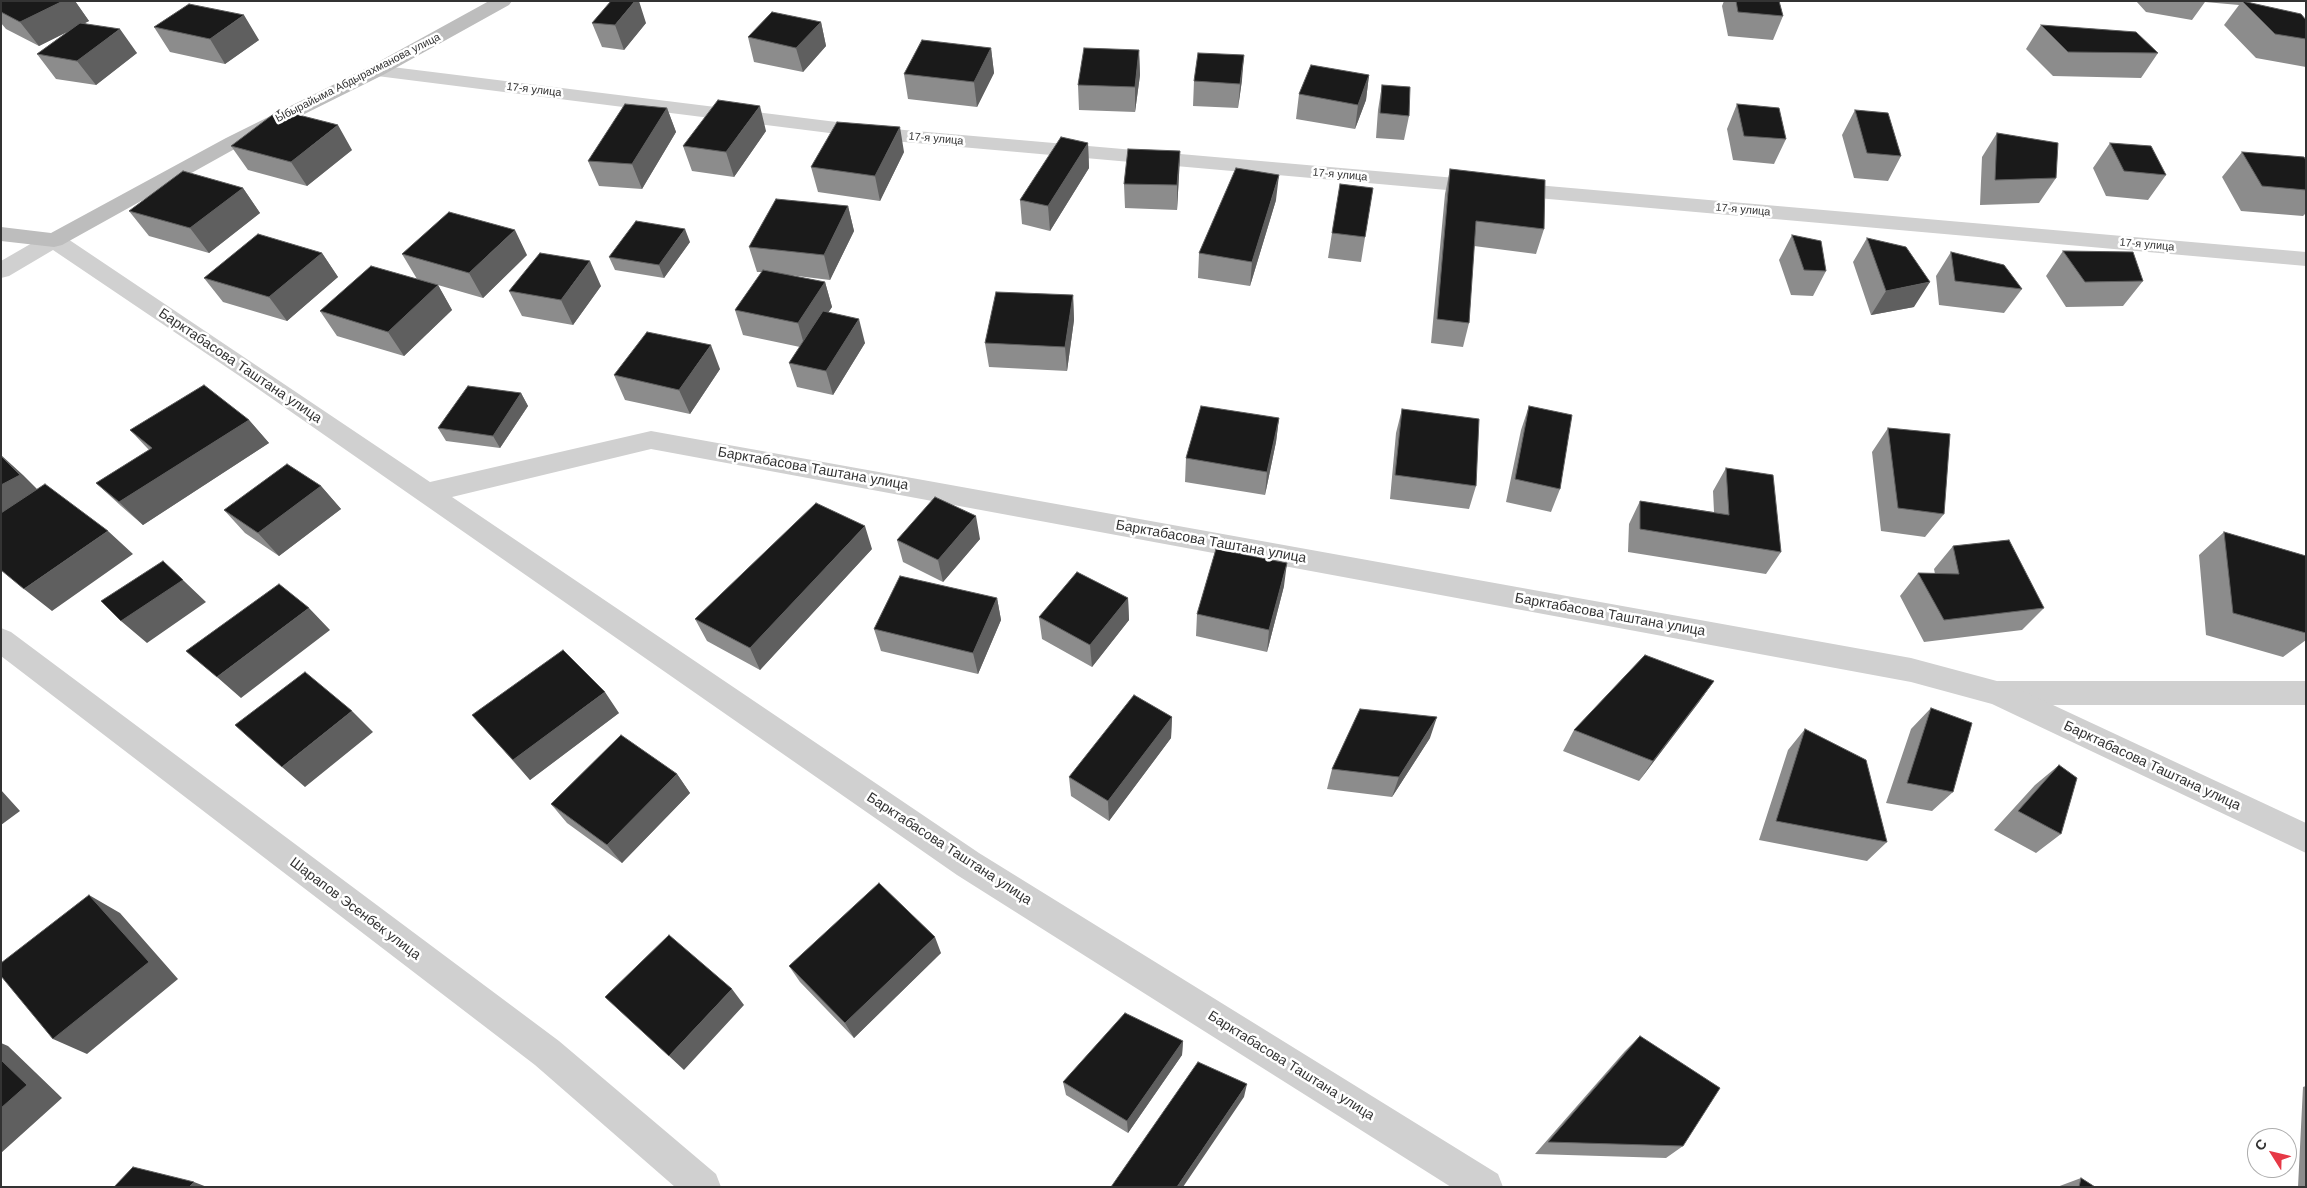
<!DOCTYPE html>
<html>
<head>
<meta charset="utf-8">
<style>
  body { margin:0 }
  #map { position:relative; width:2307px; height:1188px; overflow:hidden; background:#fff; font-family:Arial,sans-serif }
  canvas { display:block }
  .frame { position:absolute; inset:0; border:2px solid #333; pointer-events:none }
  .north { position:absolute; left:2247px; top:1128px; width:50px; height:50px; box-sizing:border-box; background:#fff; border:1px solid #adadad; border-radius:50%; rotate:306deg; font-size:14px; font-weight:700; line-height:20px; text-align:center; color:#333 }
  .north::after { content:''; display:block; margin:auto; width:18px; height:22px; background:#e63946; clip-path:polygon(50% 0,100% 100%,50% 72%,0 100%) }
</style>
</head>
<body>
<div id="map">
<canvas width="2307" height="1188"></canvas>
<div class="frame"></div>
<div class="north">С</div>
</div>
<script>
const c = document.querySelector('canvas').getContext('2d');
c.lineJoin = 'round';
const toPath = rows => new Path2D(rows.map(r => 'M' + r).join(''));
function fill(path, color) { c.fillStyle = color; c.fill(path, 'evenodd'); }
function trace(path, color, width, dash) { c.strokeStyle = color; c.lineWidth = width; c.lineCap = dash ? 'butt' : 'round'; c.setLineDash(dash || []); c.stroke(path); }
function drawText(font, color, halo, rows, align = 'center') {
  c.font = font + ' Arial,sans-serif'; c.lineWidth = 5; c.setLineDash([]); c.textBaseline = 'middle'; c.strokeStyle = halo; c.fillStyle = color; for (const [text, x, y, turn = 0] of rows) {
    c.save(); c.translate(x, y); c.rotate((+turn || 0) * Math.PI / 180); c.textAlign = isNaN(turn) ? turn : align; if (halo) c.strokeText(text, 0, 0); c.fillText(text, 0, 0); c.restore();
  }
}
fill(toPath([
  [1998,681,2306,681,2306,705,1998,705,1988,702,1983,693,1988,684,1998,681]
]), '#d0d0d0');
fill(toPath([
  [376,65,893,129,2306,252,2306,266,893,141,369,75,366,71,369,67,376,65],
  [54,233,62,235,430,482,651,431,1911,658,2008,684,2306,823,2306,853,1992,704,1911,682,651,449,452,497,979,853,1498,1174,1503,1187,1451,1187,957,875,241,377,53,250,9,276,1,278,1,261,46,235,54,233],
  [1,628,11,632,559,1041,716,1174,721,1187,675,1187,535,1065,1,656,1,628]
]), '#d0d0d0');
fill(toPath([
  [489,1,512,1,509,5,383,75,240,146,62,245,54,247,1,241,1,227,51,233,226,138,369,67,489,1]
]), '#bdbdbd');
fill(toPath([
  [1,1,75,1,89,21,85,23,137,53,96,85,56,79,37,54,67,32,39,46,6,29,1,23],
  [1724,1,1779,1,1783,16,1773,40,1728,36,1722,6],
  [2136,1,2245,1,2306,20,2306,67,2256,58,2224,25,2239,5,2205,2,2192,20,2146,12],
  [821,22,826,46,803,72,754,62,748,37],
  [592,23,646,23,624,50,602,47],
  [2041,25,2158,53,2141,78,2053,76,2026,49],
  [154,27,259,40,225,64,170,52],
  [991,48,994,73,977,107,908,99,904,74],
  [1139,50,1140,75,1135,112,1079,110,1078,85],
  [1369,75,1366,100,1355,129,1296,119,1299,94],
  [1242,80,1238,108,1193,106,1194,81],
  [1382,85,1409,116,1404,140,1376,138,1378,110],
  [1737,104,1786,139,1774,164,1733,160,1727,129],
  [667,108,676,132,642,189,599,186,588,161],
  [1855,110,1901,156,1888,181,1854,178,1842,135],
  [766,131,734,177,692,171,683,146],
  [1997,133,2056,178,2039,203,1980,205,1982,157],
  [1088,143,1089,168,1050,231,1022,224,1020,200],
  [2110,143,2166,175,2148,200,2106,196,2093,168],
  [231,146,352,150,307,186,248,170],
  [1180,151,1179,175,1177,210,1125,208,1124,184],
  [904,152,880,201,818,192,811,167],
  [2242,152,2306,160,2306,213,2303,216,2241,211,2222,177],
  [1450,169,1544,229,1536,254,1474,246,1469,323,1463,347,1431,343,1445,194],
  [243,188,260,213,209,253,149,236,129,211],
  [1373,188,1361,262,1328,258,1332,233],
  [1276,200,1250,286,1198,278,1199,253],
  [848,206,854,231,830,280,789,275,825,282,832,307,828,312,865,343,833,395,797,387,789,363,800,347,743,335,735,310,762,272,757,272,749,247],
  [1792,235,1826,271,1813,296,1791,295,1779,260],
  [1867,238,1914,307,1871,315,1853,262],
  [690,242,664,278,615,270,609,257],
  [2063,251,2143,281,2123,306,2066,307,2046,276],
  [1951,252,2022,289,2004,313,1939,305,1936,276],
  [322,253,338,277,287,321,223,302,204,278],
  [402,254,527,255,483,298,417,279],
  [438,285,452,310,404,356,337,336,320,311],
  [601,286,573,325,522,316,509,291],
  [1073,295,1074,320,1067,371,989,367,985,343],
  [720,369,690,414,625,400,614,375],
  [521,393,528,406,500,448,446,441,438,428],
  [1529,406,1560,489,1551,512,1506,502,1521,430],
  [1402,409,1476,486,1469,509,1390,499,1396,433],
  [1279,418,1276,442,1265,495,1185,482,1186,458],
  [249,420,269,443,143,525,121,506,96,483,149,450,130,430],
  [1888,428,1944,514,1925,537,1881,531,1872,452],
  [1726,468,1781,552,1766,574,1628,552,1629,524,1640,501,1714,512,1713,491],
  [321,486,341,509,279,556,245,533,224,510],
  [2224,532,2306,556,2306,640,2283,657,2206,635,2199,555],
  [980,539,943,582,903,562,897,540],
  [1953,546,2044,608,2022,630,1924,642,1900,596,1918,573,1935,574,1934,569],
  [872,549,760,670,707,641,695,619],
  [1284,586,1267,652,1196,636,1197,614],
  [997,598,1001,620,978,674,881,651,874,629],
  [1128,598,1129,620,1092,667,1042,639,1039,617],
  [1714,681,1699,702,1639,781,1563,751,1574,730],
  [1931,708,1953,792,1932,811,1886,803,1911,729],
  [619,713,530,780,472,715],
  [1172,717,1171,738,1109,821,1071,796,1069,777],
  [1805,729,1887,842,1867,861,1759,840,1788,750],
  [1430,738,1392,797,1327,789,1332,769],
  [2059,765,2061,834,2036,853,1994,830,2035,785],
  [677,774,690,793,622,863,567,823,551,804],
  [941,953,854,1038,800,982,789,966],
  [1640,1036,1683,1146,1666,1158,1535,1154,1625,1051],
  [1183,1041,1182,1055,1128,1133,1066,1095,1063,1082],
  [2306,1086,2306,1187,2298,1187,2303,1087],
  [2081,1178,2095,1187,2057,1187]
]), '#8c8c8c');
fill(toPath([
  [63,1,75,1,89,21,39,46,20,22],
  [635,1,639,1,646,23,624,50,615,25],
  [244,15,259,40,225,64,210,39],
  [821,22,826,46,803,72,796,48],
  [120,29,137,53,96,85,77,61],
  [991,48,994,73,977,107,974,82],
  [1139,50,1140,75,1135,112,1135,87],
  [1244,55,1242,80,1238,108,1240,84],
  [1369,75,1366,100,1355,129,1358,105],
  [760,106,766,131,734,177,726,152],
  [667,108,676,132,642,189,632,164],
  [338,125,352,150,307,186,291,162],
  [900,127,904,152,880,201,875,176],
  [1088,143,1089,168,1050,231,1048,206],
  [1180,151,1179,175,1177,210,1177,185],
  [1279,175,1276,200,1250,286,1252,262],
  [243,188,260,213,209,253,190,228],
  [848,206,854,231,830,280,824,255],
  [685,229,690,242,664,278,659,265],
  [515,230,527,255,483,298,469,273],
  [322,253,338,277,287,321,269,297],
  [590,261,601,286,573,325,561,300],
  [825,282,832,307,805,348,798,323],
  [1930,282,1914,307,1871,315,1886,291],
  [438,285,452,310,404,356,388,332],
  [1073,295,1074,320,1067,371,1065,347],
  [859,319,865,343,833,395,826,371],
  [711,345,720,369,690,414,679,390],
  [521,393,528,406,500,448,493,436],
  [1279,418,1276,442,1265,495,1267,472],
  [249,420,269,443,143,525,119,502],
  [1,455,23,475,46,498,1,524],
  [321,486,341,509,279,556,258,533],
  [976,516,980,539,943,582,938,560],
  [865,526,872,549,760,670,750,648],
  [108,531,133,554,52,611,24,589],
  [163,561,206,602,147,643,121,621],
  [1287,563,1284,586,1267,652,1269,630],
  [997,598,1001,620,978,674,973,653],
  [1128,598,1129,620,1092,667,1090,645],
  [309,608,330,630,241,698,217,677],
  [1714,681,1699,702,1639,781,1653,761],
  [605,692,619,713,530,780,513,760],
  [352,711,373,732,305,787,282,767],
  [1172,717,1171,738,1109,821,1108,801],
  [1437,717,1430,738,1392,797,1399,777],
  [677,774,690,793,622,863,607,845],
  [1,790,20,811,1,825],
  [89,895,120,913,178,979,87,1054,53,1039],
  [935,937,941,953,854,1038,845,1023],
  [732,989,744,1005,684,1070,669,1056],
  [1183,1041,1182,1055,1128,1133,1127,1121],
  [1,1043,8,1046,62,1098,1,1153],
  [1247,1084,1244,1097,1183,1187,1177,1187],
  [194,1182,207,1187,189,1187]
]), '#5f5f5f');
const building = toPath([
  [1,1,63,1,20,22,1,12,1,1],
  [611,1,635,1,615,25,592,23,611,1],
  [1736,1,1779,1,1783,16,1738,12,1736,1],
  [2242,1,2301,14,2306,20,2306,39,2275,34,2242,1],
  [189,4,244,15,210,39,154,27,189,4],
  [772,12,821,22,796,48,748,37,772,12],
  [80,23,120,29,77,61,37,54,80,23],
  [2041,25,2136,32,2158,53,2068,52,2041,25],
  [922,40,991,48,974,82,904,74,922,40],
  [1084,48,1139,50,1135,87,1078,85,1084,48],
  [1198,53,1244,55,1240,84,1194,81,1198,53],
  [1311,65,1369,75,1358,105,1299,94,1311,65],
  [1382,85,1410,87,1409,116,1380,113,1382,85],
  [718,100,760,106,726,152,683,146,718,100],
  [625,104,667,108,632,164,588,161,625,104],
  [1737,104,1779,108,1786,139,1744,136,1737,104],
  [279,110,338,125,291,162,231,146,279,110],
  [1855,110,1888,113,1901,156,1867,153,1855,110],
  [837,122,900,127,875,176,811,167,837,122],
  [1997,133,2058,143,2056,178,1995,180,1997,133],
  [1061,137,1088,143,1048,206,1020,200,1061,137],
  [2110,143,2151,146,2166,175,2124,171,2110,143],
  [1128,149,1180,151,1177,185,1124,184,1128,149],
  [2242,152,2304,157,2306,160,2306,190,2262,186,2242,152],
  [1236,168,1279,175,1252,262,1199,253,1236,168],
  [1450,169,1545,180,1544,229,1476,221,1469,323,1437,319,1450,169],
  [183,171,243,188,190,228,129,211,183,171],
  [1340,184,1373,188,1365,237,1332,233,1340,184],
  [776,199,848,206,824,255,749,247,776,199],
  [449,212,515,230,469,273,402,254,449,212],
  [636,221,685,229,659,265,609,257,636,221],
  [258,234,322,253,269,297,204,278,258,234],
  [1792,235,1821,241,1826,271,1804,270,1792,235],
  [1867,238,1906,247,1930,282,1886,291,1867,238],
  [2063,251,2133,252,2143,281,2085,282,2063,251],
  [1951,252,2004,265,2022,289,1955,281,1951,252],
  [540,253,590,261,561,300,509,291,540,253],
  [371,266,438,285,388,332,320,311,371,266],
  [763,270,825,282,798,323,735,310,763,270],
  [996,292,1073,295,1065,347,985,343,996,292],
  [823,311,859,319,826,371,789,363,823,311],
  [647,332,711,345,679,390,614,375,647,332],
  [204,385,249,420,119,502,96,483,152,448,130,430,204,385],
  [468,386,521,393,493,436,438,428,468,386],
  [1201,406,1279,418,1267,472,1186,458,1201,406],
  [1529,406,1572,415,1560,489,1515,479,1529,406],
  [1402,409,1479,419,1476,486,1395,475,1402,409],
  [1888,428,1950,434,1944,514,1898,508,1888,428],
  [1,456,20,475,1,485,1,456],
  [287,464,321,486,258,533,224,510,287,464],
  [1726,468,1773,475,1781,552,1640,529,1640,501,1729,515,1726,468],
  [45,484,108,531,24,589,1,570,1,513,45,484],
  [935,497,976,516,938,560,897,540,935,497],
  [816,503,865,526,750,648,695,619,816,503],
  [2224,532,2306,556,2306,633,2233,613,2224,532],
  [2009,540,2044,608,1944,620,1918,573,1959,574,1953,546,2009,540],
  [1216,549,1287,563,1269,630,1197,614,1216,549],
  [163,561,183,580,121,621,101,601,163,561],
  [1077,572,1128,598,1090,645,1039,617,1077,572],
  [900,576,997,598,973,653,874,629,900,576],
  [279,584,309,608,217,677,186,651,279,584],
  [563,650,605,692,513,760,472,715,563,650],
  [1645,655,1714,681,1653,761,1574,730,1645,655],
  [305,672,352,711,282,767,235,725,305,672],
  [1134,695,1172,717,1108,801,1069,777,1134,695],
  [1931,708,1972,723,1953,792,1907,783,1931,708],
  [1360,709,1437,717,1399,777,1332,769,1360,709],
  [1805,729,1866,760,1887,842,1776,821,1805,729],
  [621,735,677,774,607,845,551,804,621,735],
  [2059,765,2077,778,2061,834,2018,811,2059,765],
  [879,883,935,937,845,1023,789,966,879,883],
  [89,895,149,962,53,1039,1,976,1,963,89,895],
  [669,935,732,989,669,1056,605,997,669,935],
  [1125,1013,1183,1041,1127,1121,1063,1082,1125,1013],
  [1640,1036,1720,1088,1683,1146,1548,1142,1640,1036],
  [1,1060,27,1085,1,1108,1,1060],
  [1198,1062,1247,1084,1177,1187,1111,1187,1198,1062],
  [133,1167,194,1182,189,1187,114,1187,133,1167],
  [2081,1178,2095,1187,2079,1187,2081,1178]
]);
fill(building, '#1a1a1a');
trace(building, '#5f5f5f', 1);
drawText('11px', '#333', '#fff', [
  ["Ыбырайыма Абдырахманова улица",358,78,-27],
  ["17-я улица",534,90,7],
  ["17-я улица",936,139,5],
  ["17-я улица",1340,175,5],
  ["17-я улица",1743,210,5],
  ["17-я улица",2147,245,5]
]);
drawText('14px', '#333', '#fff', [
  ["Барктабасова Таштана улица",240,366,34],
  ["Барктабасова Таштана улица",813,469,10],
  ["Барктабасова Таштана улица",1211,542,10],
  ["Барктабасова Таштана улица",1610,615,10],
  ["Барктабасова Таштана улица",2152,766,25],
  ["Барктабасова Таштана улица",949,849,33],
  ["Шарапов Эсенбек улица",355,909,37],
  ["Барктабасова Таштана улица",1291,1066,32]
]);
</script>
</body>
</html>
